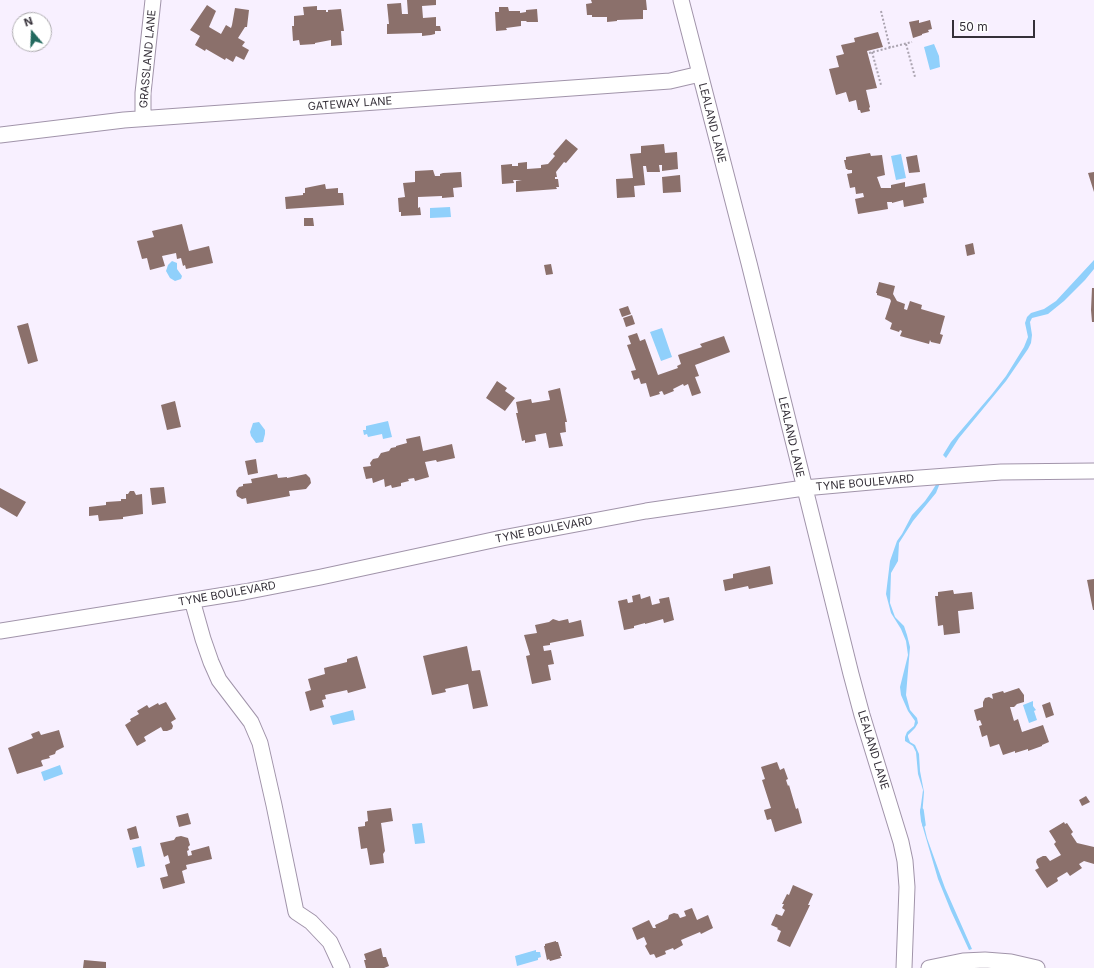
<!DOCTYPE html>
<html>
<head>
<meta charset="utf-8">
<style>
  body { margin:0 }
  #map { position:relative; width:1094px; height:968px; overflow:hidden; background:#f8f0ff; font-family:Inter,sans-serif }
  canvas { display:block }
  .north { position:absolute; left:12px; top:12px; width:40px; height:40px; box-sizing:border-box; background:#fff; border:1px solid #aeacb0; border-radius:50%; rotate:341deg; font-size:11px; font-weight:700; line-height:16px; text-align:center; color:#353039 }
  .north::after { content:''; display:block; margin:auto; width:14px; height:18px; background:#22695e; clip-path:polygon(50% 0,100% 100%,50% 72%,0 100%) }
  .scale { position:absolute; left:952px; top:20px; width:83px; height:18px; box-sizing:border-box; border:2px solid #353039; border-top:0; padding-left:5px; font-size:12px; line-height:14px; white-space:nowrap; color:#353039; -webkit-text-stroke:3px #fff; paint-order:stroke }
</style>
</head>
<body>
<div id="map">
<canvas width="1094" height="968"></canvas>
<div class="north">N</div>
<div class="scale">50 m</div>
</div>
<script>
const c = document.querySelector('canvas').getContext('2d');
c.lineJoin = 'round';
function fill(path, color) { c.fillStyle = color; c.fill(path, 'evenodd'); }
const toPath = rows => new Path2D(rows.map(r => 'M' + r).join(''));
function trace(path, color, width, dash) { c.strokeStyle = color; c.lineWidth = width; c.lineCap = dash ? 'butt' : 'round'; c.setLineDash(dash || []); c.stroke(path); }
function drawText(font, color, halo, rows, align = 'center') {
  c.font = font + ' Inter,sans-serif'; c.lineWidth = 4; c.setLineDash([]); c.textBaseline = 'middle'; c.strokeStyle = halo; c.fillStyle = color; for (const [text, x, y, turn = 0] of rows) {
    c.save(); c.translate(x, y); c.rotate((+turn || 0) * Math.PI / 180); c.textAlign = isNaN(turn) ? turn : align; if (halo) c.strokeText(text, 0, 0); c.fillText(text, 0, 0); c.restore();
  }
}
fill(toPath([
  [934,44,939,56,940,67,930,70,924,47],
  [901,154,906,178,896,180,891,156],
  [450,207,451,217,430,218,430,208],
  [1094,260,1094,269,1085,280,1064,301,1048,314,1032,318,1030,322,1032,335,1031,343,1028,349,1006,381,959,438,946,458,943,455,951,442,992,394,1006,376,1024,347,1028,337,1025,323,1027,317,1031,313,1044,309,1056,301],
  [172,261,177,263,177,269,182,276,181,279,175,281,170,278,166,271,168,265],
  [662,328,672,357,661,361,650,332],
  [388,421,392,437,383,439,382,434,368,437,367,434,364,435,363,430,366,430,366,426],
  [259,422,265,430,265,434,263,442,256,443,251,436,250,432,253,423],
  [937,483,940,483,936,493,913,521,899,543,898,561,891,573,890,603,895,617,904,626,907,635,910,647,906,695,910,710,917,718,918,723,915,728,908,735,908,737,910,742,915,745,919,754,920,771,924,792,922,817,927,838,945,888,972,949,969,950,951,911,938,879,921,821,920,812,923,790,918,774,916,752,913,746,905,741,905,737,907,732,914,726,915,721,908,711,901,695,900,687,908,655,906,641,901,629,891,613,886,594,890,561,897,541,902,534,912,515,925,501,932,491],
  [1033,701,1033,706,1036,710,1034,711,1037,720,1029,723,1023,705],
  [353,710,355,720,333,725,330,716],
  [60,765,63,774,44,781,41,772],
  [422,823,425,843,415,844,412,824],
  [141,846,145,866,137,868,132,848],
  [536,950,536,952,540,952,541,957,538,958,538,960,517,966,515,956]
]), '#90d0fb');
trace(toPath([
  [922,810,924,825]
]), '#90d0fb', 3.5);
fill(toPath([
  [407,0,436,0,436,5,422,6,423,18,436,17,436,26,440,26,441,31,435,31,435,34,431,35,422,36,422,33,387,34,387,24,389,24,387,4,401,3,402,14,408,14],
  [591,0,646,0,647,10,643,10,643,19,617,20,617,21,607,22,607,17,592,17,592,15,587,15,586,4,592,3],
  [207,5,216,11,209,27,221,34,226,25,231,28,232,25,235,8,249,10,247,27,245,27,238,38,245,42,242,46,249,50,244,60,236,56,233,62,226,58,225,60,206,49,205,51,195,45,200,36,190,30],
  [317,6,317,10,326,10,326,12,328,12,328,10,341,9,344,31,341,31,342,45,331,46,331,40,315,43,315,44,300,45,299,40,293,41,292,26,294,26,294,16,304,15,303,7],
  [499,7,508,7,509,11,520,11,520,13,526,12,526,10,537,9,538,22,527,22,526,21,521,21,521,26,506,28,507,30,496,31,495,12,499,12],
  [919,20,919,23,930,20,932,29,928,30,929,32,922,34,922,35,913,38,909,22],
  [878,32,883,47,867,51,877,88,866,90,870,107,869,108,870,111,861,113,860,110,858,110,856,100,849,102,846,92,836,95,829,69,839,67,836,56,844,54,841,45,855,42,854,38],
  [566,139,578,149,566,163,564,162,556,172,557,177,555,177,555,179,558,179,559,187,556,187,557,189,516,192,516,181,522,180,513,180,514,183,502,184,501,165,512,164,512,166,518,166,518,163,527,162,527,169,541,168,541,165,548,164,555,156,553,154],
  [664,144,665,153,677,152,678,169,662,171,662,165,659,165,660,172,647,172,646,166,643,166,645,185,634,186,635,197,617,198,616,179,633,178,630,154,641,153,641,146],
  [870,153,871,156,882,155,885,175,877,177,881,188,891,188,891,185,905,182,905,187,925,183,927,197,923,198,924,203,904,207,903,200,892,203,892,202,887,202,888,209,858,214,855,199,864,197,863,193,856,194,855,187,850,188,847,174,852,173,852,170,848,170,847,169,846,169,844,160,846,160,846,157],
  [917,155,920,172,909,173,906,157],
  [433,170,435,176,440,176,440,174,443,173,461,172,462,187,453,188,454,197,442,198,442,196,418,197,418,208,420,207,421,215,401,216,401,212,399,212,398,198,405,197,403,183,415,182,415,171],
  [1094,172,1094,192,1088,173],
  [680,175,681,192,663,193,662,177],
  [325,184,326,189,338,188,338,193,343,193,344,205,286,209,285,197,303,195,303,193,305,193,305,188],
  [304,218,313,218,314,226,304,226],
  [182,224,189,251,209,246,213,263,186,269,185,265,183,266,181,258,177,259,176,253,162,256,165,266,150,270,147,258,142,259,137,241,154,237,152,231],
  [973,243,975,254,967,256,965,245],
  [551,264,553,274,546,275,544,265],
  [879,282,895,286,893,294,897,301,905,304,904,309,907,310,910,301,922,305,921,309,945,316,940,334,943,335,940,344,931,342,930,340,929,344,900,336,902,331,900,330,899,332,890,329,892,323,885,319,891,301,890,299,877,295,877,293,876,293],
  [1092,288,1094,288,1094,322,1092,322,1091,310],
  [628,306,631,314,622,317,619,309],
  [632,315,635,324,626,327,623,318],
  [28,323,38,361,28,364,17,326],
  [637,333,640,341,645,339,658,375,678,368,677,366,681,364,678,355,702,347,700,344,724,336,730,352,695,365,699,376,695,377,701,393,692,396,688,384,684,386,683,384,673,389,674,391,664,395,662,391,659,392,660,394,650,397,646,383,641,384,639,378,634,380,631,371,636,370,627,345,631,344,628,336],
  [497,381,507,388,505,391,515,398,505,411,486,398],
  [560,388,567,422,565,422,566,432,560,433,563,446,549,448,546,433,535,435,536,441,525,443,525,440,522,441,516,413,518,413,516,402,531,399,532,403,550,400,548,391],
  [175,401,181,427,167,430,161,405],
  [420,436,423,451,452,444,455,458,437,462,436,460,425,462,429,477,415,481,414,478,408,479,409,481,401,483,401,486,392,488,391,485,385,487,384,479,373,483,372,478,366,479,363,467,371,466,370,463,373,459,378,458,381,453,389,451,391,448,396,447,396,446,407,443,406,439],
  [256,459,258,473,248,475,245,461],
  [277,474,278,478,287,477,287,478,306,474,310,478,311,483,306,489,289,491,290,496,247,504,246,498,242,499,237,496,236,491,239,487,243,486,243,484,252,483,251,479],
  [164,487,166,503,152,505,150,488],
  [0,488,26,502,17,517,0,507],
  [130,491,134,491,136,495,142,494,143,514,123,517,123,519,99,521,98,515,89,516,89,507,106,505,106,502,121,501,121,499,126,499,126,494,128,494],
  [770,566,773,584,749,589,748,586,725,591,723,580,733,578,733,574],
  [1094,579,1094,610,1093,610,1087,580],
  [953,590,954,594,972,592,974,609,958,611,960,633,944,635,943,625,938,626,935,596,938,596,938,592],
  [640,594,641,599,650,596,652,605,660,603,659,599,669,597,674,620,664,623,663,619,645,624,645,623,634,626,634,628,624,630,618,601,627,599,628,603,633,602,632,596],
  [553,619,559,621,568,619,569,623,581,620,584,636,550,643,550,645,543,646,544,651,551,650,554,664,548,665,551,680,532,684,526,656,530,655,524,635,537,633,535,625,549,622],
  [467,646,472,671,480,670,488,706,473,709,468,684,445,689,446,692,432,695,423,656],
  [357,656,366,688,348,693,347,690,325,695,326,699,322,700,324,707,310,711,305,692,311,690,308,679,325,674,324,668,347,662,347,659],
  [1019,688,1024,695,1024,702,1017,704,1014,707,1010,707,1014,721,1018,719,1022,732,1043,725,1049,742,1042,745,1042,746,1028,751,1028,749,1015,753,1015,751,1003,755,999,744,990,747,987,735,982,737,979,726,982,725,980,720,977,721,974,710,983,707,983,702,985,698,989,697,993,699,992,694,1003,691,1004,693],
  [166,702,176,719,171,722,173,726,172,729,167,731,163,731,161,727,144,737,146,741,137,746,125,725,131,721,130,719,139,714,137,711,147,705,149,708,158,703,159,705],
  [1050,702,1054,715,1046,718,1042,705],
  [59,730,64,747,56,751,55,754,49,756,50,758,42,760,41,761,43,766,17,774,8,748,33,738,31,734,39,731,41,735],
  [777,762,780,770,784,768,788,779,786,780,788,786,789,785,796,809,798,808,802,823,775,832,771,819,767,820,764,810,771,808,762,780,765,779,761,767],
  [1086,796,1090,802,1082,806,1079,800],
  [391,808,393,821,381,823,385,851,383,854,384,863,370,865,367,848,361,849,358,827,365,826,365,822,368,821,367,811],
  [188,813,191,824,179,827,176,816],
  [1064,822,1065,824,1067,823,1073,832,1071,834,1077,843,1094,847,1094,864,1084,861,1079,864,1082,868,1070,876,1067,872,1057,878,1058,881,1047,888,1035,870,1039,868,1036,862,1037,859,1043,856,1046,856,1050,861,1061,855,1054,844,1056,842,1049,831],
  [136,826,139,838,130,840,127,829],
  [181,836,188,838,190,845,188,847,189,850,187,851,188,856,192,855,191,851,209,846,212,859,186,865,187,869,182,871,185,883,163,889,160,878,168,876,165,865,170,863,168,855,164,857,160,843,174,840,176,837],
  [793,885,813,894,808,905,810,905,790,947,777,941,781,931,777,929,778,928,771,925,776,914,782,916,785,910,782,908,784,904,782,904,787,894,789,895],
  [692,908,697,920,708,915,713,928,701,934,700,932,681,940,683,945,674,950,673,948,665,951,666,954,656,958,654,954,650,955,645,946,647,944,644,937,637,940,632,928,649,920,653,928,656,928,655,925,668,919,669,915,674,913,678,914,680,918,686,916,684,911],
  [556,941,556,942,558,942,562,956,560,956,561,958,550,961,549,959,547,960,544,946,545,946,545,944],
  [381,948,383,957,386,957,389,966,384,968,366,968,364,960,366,960,364,954],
  [84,960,106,962,106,968,83,968]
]), '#8b706b');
const minor = toPath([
  [681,0,749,263,851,674,862,715,901,842,905,861,907,887,904,968],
  [143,118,143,93,153,0],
  [0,135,124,120,670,81,700,74],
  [192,600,203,639,211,662,219,680,251,722,260,743,274,805,296,912,311,922,330,942,342,968],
  [0,631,244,592,321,577,502,538,646,511,804,488,893,480,1001,472,1094,471],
  [929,968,963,961,985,960,1011,962,1037,968]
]);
trace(minor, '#a194aa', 17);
trace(toPath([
  [881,11,890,48],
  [906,44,915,77],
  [872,52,881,85],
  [869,53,912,42]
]), '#aba4b0', 2, [2, 2]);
trace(minor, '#fff', 15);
drawText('11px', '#353039', '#fff', [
  ["GRASSLAND LANE",148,59,-85],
  ["GATEWAY LANE",350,104,-4],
  ["LEALAND LANE",712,123,76],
  ["LEALAND LANE",791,437,77],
  ["TYNE BOULEVARD",865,483,-5],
  ["TYNE BOULEVARD",544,530,-11],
  ["TYNE BOULEVARD",227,594,-10],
  ["LEALAND LANE",873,750,73]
]);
</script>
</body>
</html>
